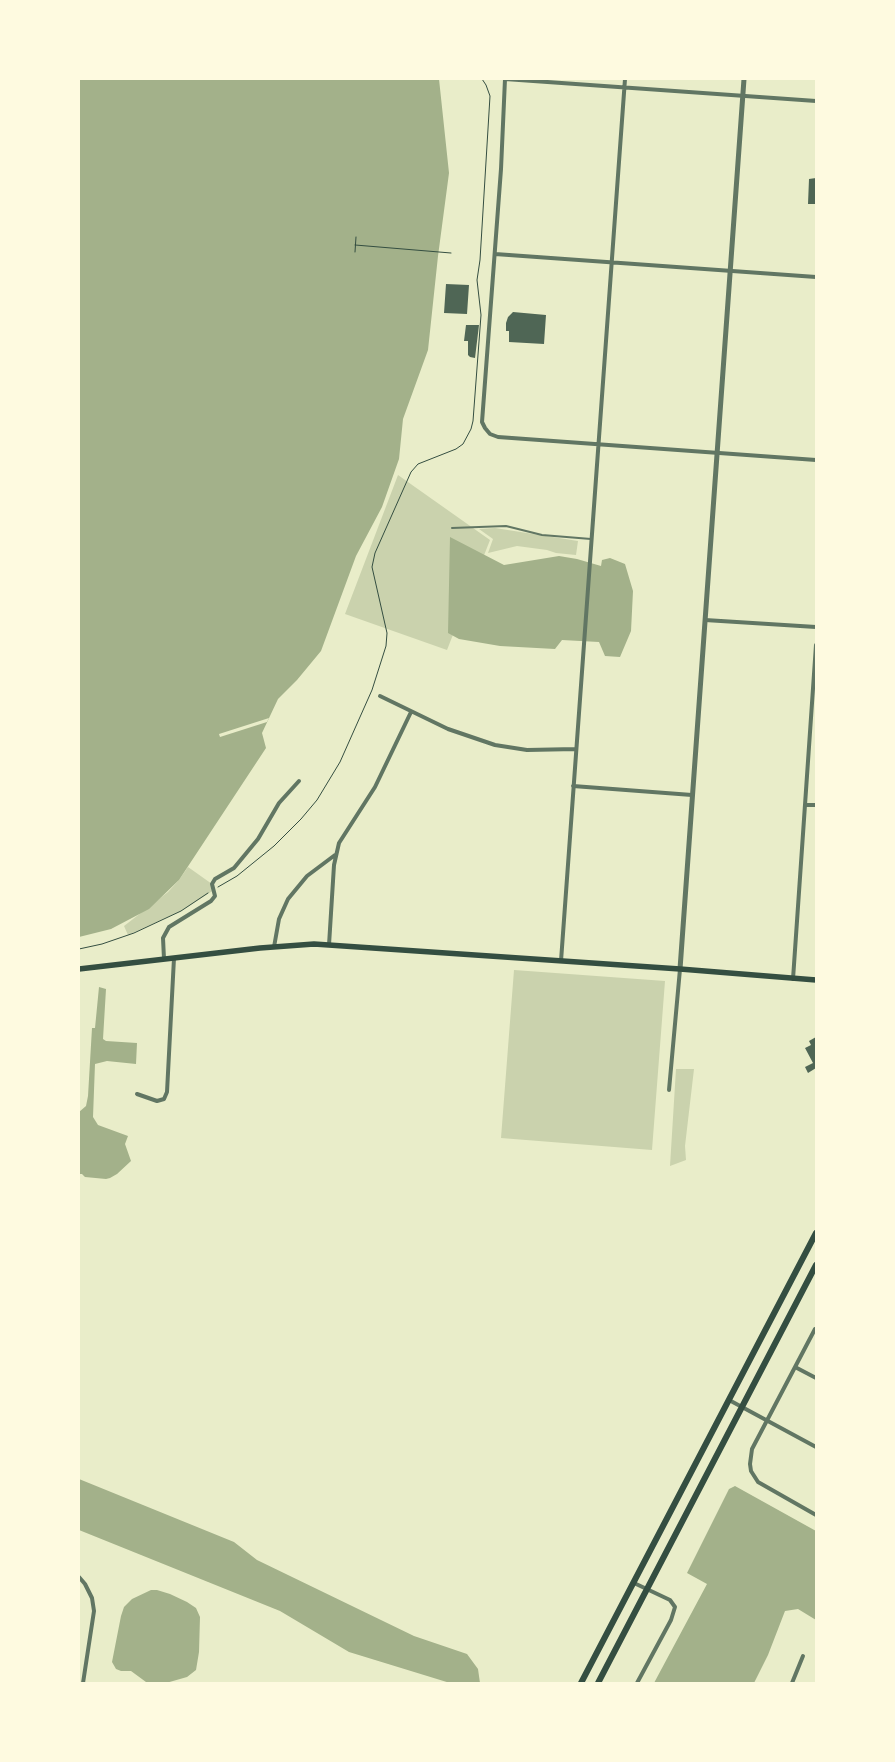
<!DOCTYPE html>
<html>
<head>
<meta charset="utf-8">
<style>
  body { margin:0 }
  #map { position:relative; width:895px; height:1762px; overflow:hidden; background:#e9edc9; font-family:"Varela Round",sans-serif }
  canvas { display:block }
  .frame { position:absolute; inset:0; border:80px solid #fefae0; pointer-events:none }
</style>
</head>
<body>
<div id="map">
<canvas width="895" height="1762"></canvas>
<div class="frame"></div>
</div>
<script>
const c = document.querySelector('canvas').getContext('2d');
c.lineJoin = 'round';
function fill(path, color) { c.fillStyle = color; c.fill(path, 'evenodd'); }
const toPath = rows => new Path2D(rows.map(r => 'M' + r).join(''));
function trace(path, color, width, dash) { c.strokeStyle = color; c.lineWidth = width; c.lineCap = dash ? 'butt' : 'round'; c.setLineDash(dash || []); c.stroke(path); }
fill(toPath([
  [398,475,490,540,447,650,345,614],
  [495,528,578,541,576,555,556,553,547,550,517,546,488,553,493,539,479,529],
  [188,867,212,884,214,890,181,911,128,935,124,926,168,892,179,880],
  [514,970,665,981,652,1150,501,1138],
  [676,1069,694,1069,685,1146,686,1160,670,1166]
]), '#cad2ad');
fill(toPath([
  [79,79,439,79,449,173,438,256,428,350,403,419,399,459,382,507,356,556,321,651,297,680,278,699,262,733,266,748,179,880,149,909,111,929,79,937],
  [450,537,504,565,559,556,577,559,601,566,602,560,610,558,625,564,633,591,631,631,620,657,605,656,599,642,562,640,555,649,500,646,459,639,448,633],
  [99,987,106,989,103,1039,106,1041,137,1043,136,1064,107,1061,95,1064,93,1117,98,1125,128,1136,125,1144,131,1161,117,1174,110,1178,106,1179,85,1177,82,1174,79,1174,79,1112,86,1106,88,1096,92,1028,95,1028],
  [79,1479,234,1542,257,1560,414,1636,467,1654,478,1669,480,1683,450,1683,349,1652,280,1611,79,1530],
  [735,1486,816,1531,816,1620,798,1609,785,1611,768,1655,754,1683,654,1683,707,1584,687,1573,729,1489],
  [151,1590,157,1590,170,1594,187,1602,196,1608,200,1617,199,1652,196,1670,187,1677,166,1683,146,1682,131,1671,121,1671,116,1669,112,1662,121,1616,124,1607,132,1599]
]), '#a3b18a');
fill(toPath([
  [269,718,267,722,220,737,219,734]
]), '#e9edc9');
fill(toPath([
  [816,178,816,204,808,204,809,179],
  [446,284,469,285,467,314,444,313],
  [513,312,546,315,544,344,509,342,509,331,506,331,506,323,508,317],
  [466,325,479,325,475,358,470,357,468,355,468,341,464,341],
  [816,1037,816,1068,808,1073,805,1067,813,1063,805,1048,811,1045,809,1041]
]), '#4f6655');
trace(toPath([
  [355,245,451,253],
  [355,252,356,237],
  [218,887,237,876,274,846,301,819,317,800,340,762,372,690,386,646,387,633,372,567,375,553,411,472,418,464,456,449,463,444,471,429,473,421,481,315,477,280,480,260,490,96,486,85,482,79],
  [79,949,102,944,134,933,181,911,208,893]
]), '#344e41', 1);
trace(toPath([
  [452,528,506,526,542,535,591,539]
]), '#617663', 2);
trace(toPath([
  [505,79,501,169,482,422,485,428,490,434,498,437,816,460],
  [505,79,816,101],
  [495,254,816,277],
  [705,620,816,627],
  [380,696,448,729,495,745,527,750,576,749],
  [573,786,692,795],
  [805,805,816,805],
  [329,945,334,865,339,843,375,787,411,712],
  [274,947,279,919,288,899,307,876,335,855],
  [164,959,163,938,169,927,211,901,215,896,212,884,215,879,234,868,258,839,279,803,299,781],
  [561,961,625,79],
  [793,979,816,645],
  [669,1090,680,969],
  [137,1094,157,1101,164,1099,167,1092,174,958],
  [815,1329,752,1449,750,1464,751,1471,758,1482,816,1515],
  [795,1367,816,1378],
  [729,1400,816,1447],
  [79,1577,85,1584,92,1598,94,1611,83,1683],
  [634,1583,670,1600,675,1607,671,1620,637,1683],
  [792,1683,803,1656]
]), '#617663', 4);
trace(toPath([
  [680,969,744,79]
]), '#617663', 5);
trace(toPath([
  [79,969,260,948,314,944,680,969,816,980]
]), '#344e41', 5.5);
trace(toPath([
  [581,1683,816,1233],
  [598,1683,816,1265]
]), '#344e41', 6);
</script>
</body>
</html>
